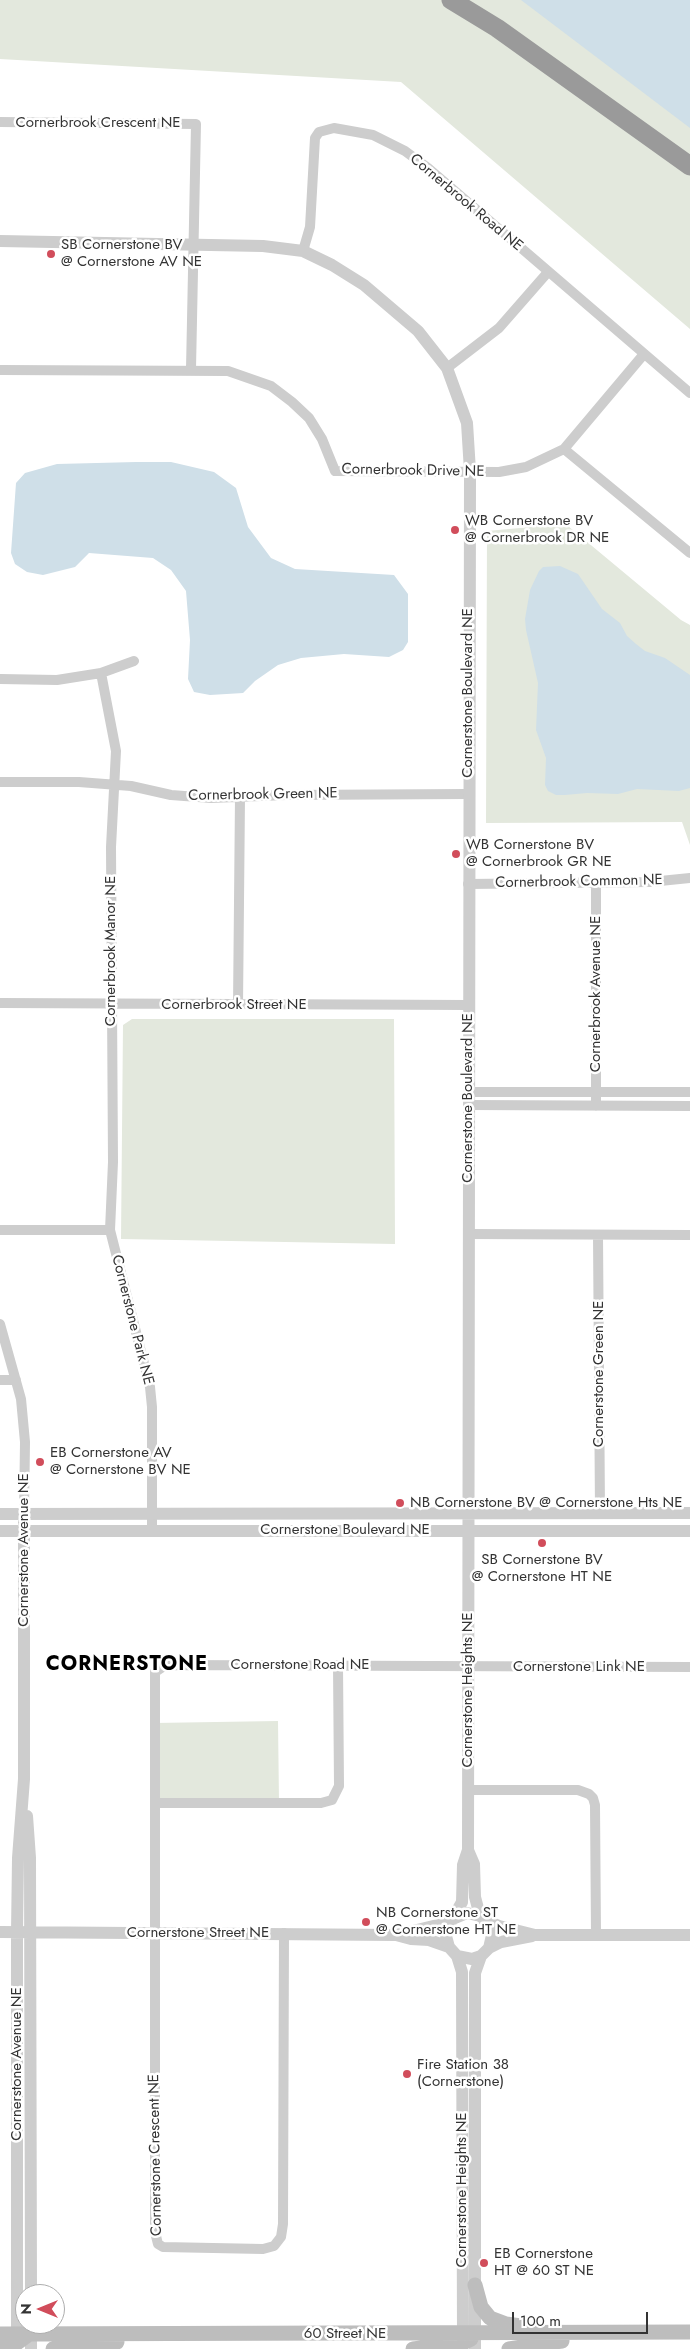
<!DOCTYPE html>
<html>
<head>
<meta charset="utf-8">
<style>
  body { margin:0 }
  #map { position:relative; width:690px; height:2349px; overflow:hidden; background:#fff; font-family:Jost,sans-serif }
  canvas { display:block }
  .north { position:absolute; left:15px; top:2284px; width:50px; height:50px; box-sizing:border-box; background:#fff; border:1px solid #adadad; border-radius:50%; rotate:270deg; font-size:14px; font-weight:700; line-height:20px; text-align:center; color:#333 }
  .north::after { content:''; display:block; margin:auto; width:18px; height:22px; background:#d14d5b; clip-path:polygon(50% 0,100% 100%,50% 72%,0 100%) }
  .scale { position:absolute; left:512px; top:2312px; width:136px; height:22px; box-sizing:border-box; border:2px solid #333; border-top:0; padding-left:6px; font-size:15px; line-height:18px; white-space:nowrap; color:#333; -webkit-text-stroke:4px #fff; paint-order:stroke }
</style>
</head>
<body>
<div id="map">
<canvas width="690" height="2349"></canvas>
<div class="north">N</div>
<div class="scale">100 m</div>
</div>
<script>
const c = document.querySelector('canvas').getContext('2d');
c.lineJoin = 'round';
function fill(path, color) { c.fillStyle = color; c.fill(path, 'evenodd'); }
const toPath = rows => new Path2D(rows.map(r => 'M' + r).join(''));
function trace(path, color, width, dash) { c.strokeStyle = color; c.lineWidth = width; c.lineCap = dash ? 'butt' : 'round'; c.setLineDash(dash || []); c.stroke(path); }
function drawText(font, color, halo, rows, align = 'center') {
  c.font = font + ' Jost,sans-serif'; c.lineWidth = 5; c.setLineDash([]); c.textBaseline = 'middle'; c.strokeStyle = halo; c.fillStyle = color; for (const [text, x, y, turn = 0] of rows) {
    c.save(); c.translate(x, y); c.rotate((+turn || 0) * Math.PI / 180); c.textAlign = isNaN(turn) ? turn : align; if (halo) c.strokeText(text, 0, 0); c.fillText(text, 0, 0); c.restore();
  }
}
fill(toPath([
  [0,0,690,0,690,329,401,82,0,59],
  [556,519,562,521,681,620,690,625,690,845,682,822,486,823,487,531,531,527],
  [132,1019,394,1019,395,1244,121,1239,123,1025],
  [278,1721,279,1803,155,1803,154,1723]
]), '#e3e8dd');
fill(toPath([
  [521,0,690,0,690,128],
  [136,462,171,462,214,472,236,488,248,527,271,558,295,569,394,575,408,594,408,642,403,650,389,657,344,654,301,658,278,665,255,681,243,693,210,695,194,692,188,679,190,640,186,591,171,570,153,558,89,553,75,567,43,575,27,572,15,564,11,553,16,483,25,473,57,464],
  [560,566,578,574,602,609,620,623,627,636,636,644,645,651,665,658,690,675,690,788,679,791,637,789,618,794,587,793,565,795,556,795,548,791,545,785,546,758,536,730,538,683,526,630,525,619,530,590,539,571,543,567]
]), '#cfdfe8');
trace(toPath([
  [0,122,196,124,191,369],
  [303,251,310,227,315,138,319,132,334,128,373,135,405,151,428,168,690,393],
  [447,368,499,328,548,272],
  [0,370,228,371,271,386,292,402,309,418,322,439,335,471,499,472,526,467,564,449,644,354],
  [564,449,690,553],
  [101,673,116,751,111,847,113,1162,110,1230,150,1387,152,1407,152,1530],
  [0,679,57,680,101,673,134,661],
  [0,782,79,782,131,786,171,795,211,798,286,795,468,794],
  [596,882,596,1106],
  [468,884,650,882,690,878],
  [0,1003,468,1005],
  [238,1006,240,797],
  [468,1092,690,1092],
  [468,1105,690,1106],
  [0,1230,110,1230],
  [468,1234,690,1235],
  [598,1235,600,1513],
  [0,1324,21,1399,25,1442,24,1514],
  [0,1380,16,1380],
  [468,1790,578,1790,589,1794,593,1798,595,1805,596,1935],
  [155,1803,321,1803,332,1800,339,1786,338,1665],
  [284,1933,283,2224,281,2237,274,2246,263,2249,163,2247,158,2244,155,2232,155,1672,164,1666,171,1665,690,1667]
]), '#cdcdcd', 10);
trace(toPath([
  [0,241,263,246,303,251,332,265,364,285,418,331,447,368,467,423,470,471,468,1850,463,1865,462,1902,447,1929,446,1936,449,1947,457,1956,462,1972,463,2342],
  [0,1514,690,1513],
  [0,1531,690,1531],
  [27,1816,30,1858,31,2294],
  [468,1850,474,1864,475,1897,480,1916],
  [455,1918,467,1913,480,1916,488,1924,492,1935,489,1948,481,1956,472,1959,457,1956],
  [485,1920,499,1926,535,1935,690,1935],
  [0,1932,396,1935,411,1939,429,1940,449,1947],
  [396,1935,450,1922],
  [489,1948,501,1942,532,1936],
  [31,2324,31,2349],
  [17,2343,17,1932,18,1858,24,1779,24,1514],
  [475,2349,475,1973,481,1956]
]), '#cdcdcd', 12);
trace(toPath([
  [475,2285,481,2307,490,2318,506,2324,521,2326],
  [0,2334,690,2332],
  [0,2346,17,2343,28,2335],
  [53,2349,117,2342],
  [413,2349,463,2343,471,2339],
  [509,2349,562,2341]
]), '#bdbdbd', 15);
trace(toPath([
  [451,0,497,28,690,166]
]), '#9a9a9a', 19);
for (const [x, y, r, color] of [
  [51,254,5,"#d14d5b"],
  [455,530,5,"#d14d5b"],
  [456,854,5,"#d14d5b"],
  [40,1462,5,"#d14d5b"],
  [400,1503,5,"#d14d5b"],
  [542,1543,5,"#d14d5b"],
  [366,1922,5,"#d14d5b"],
  [407,2074,5,"#d14d5b"],
  [484,2263,5,"#d14d5b"]
]) { const dot = new Path2D(); dot.arc(x, y, r, 0, 2 * Math.PI); c.fillStyle = color; c.fill(dot); trace(dot, '#fff', 2); }
drawText('15px', '#333', '#fff', [
  ["Cornerbrook Crescent NE",98,123],
  ["Cornerbrook Road NE",466,203,40],
  ["Cornerbrook Drive NE",413,471,1],
  ["Cornerstone Boulevard NE",468,693,-90],
  ["Cornerbrook Green NE",263,795,-1],
  ["Cornerbrook Common NE",579,882,-1],
  ["Cornerbrook Manor NE",111,951,-90],
  ["Cornerbrook Avenue NE",596,994,-90],
  ["Cornerbrook Street NE",234,1005],
  ["Cornerstone Boulevard NE",468,1098,-90],
  ["Cornerstone Park NE",132,1320,76],
  ["Cornerstone Green NE",599,1374,-90],
  ["Cornerstone Boulevard NE",345,1530],
  ["Cornerstone Avenue NE",24,1550,-90],
  ["Cornerstone Road NE",300,1665],
  ["Cornerstone Link NE",579,1667],
  ["Cornerstone Heights NE",468,1690,-90],
  ["Cornerstone Street NE",198,1933],
  ["Cornerstone Avenue NE",17,2064,-90],
  ["Cornerstone Crescent NE",156,2155,-91],
  ["Cornerstone Heights NE",462,2190,-90],
  ["60 Street NE",345,2334]
]);
drawText('15px', '#333', '#fff', [
  ["SB Cornerstone BV",61,245],
  ["@ Cornerstone AV NE",61,262],
  ["WB Cornerstone BV",465,521],
  ["@ Cornerbrook DR NE",465,538],
  ["WB Cornerstone BV",466,845],
  ["@ Cornerbrook GR NE",466,862],
  ["EB Cornerstone AV",50,1453],
  ["@ Cornerstone BV NE",50,1470],
  ["NB Cornerstone BV @ Cornerstone Hts NE",410,1503],
  ["SB Cornerstone BV",542,1560,"center"],
  ["@ Cornerstone HT NE",542,1577,"center"],
  ["NB Cornerstone ST",376,1913],
  ["@ Cornerstone HT NE",376,1930],
  ["Fire Station 38",417,2065],
  ["(Cornerstone)",417,2082],
  ["EB Cornerstone",494,2254],
  ["HT @ 60 ST NE",494,2271]
], 'left');
c.letterSpacing = '1px';
drawText('bold 20px', '#000', '#fff', [
  ["CORNERSTONE",127,1665]
]);
c.letterSpacing = '0px';
</script>
</body>
</html>
